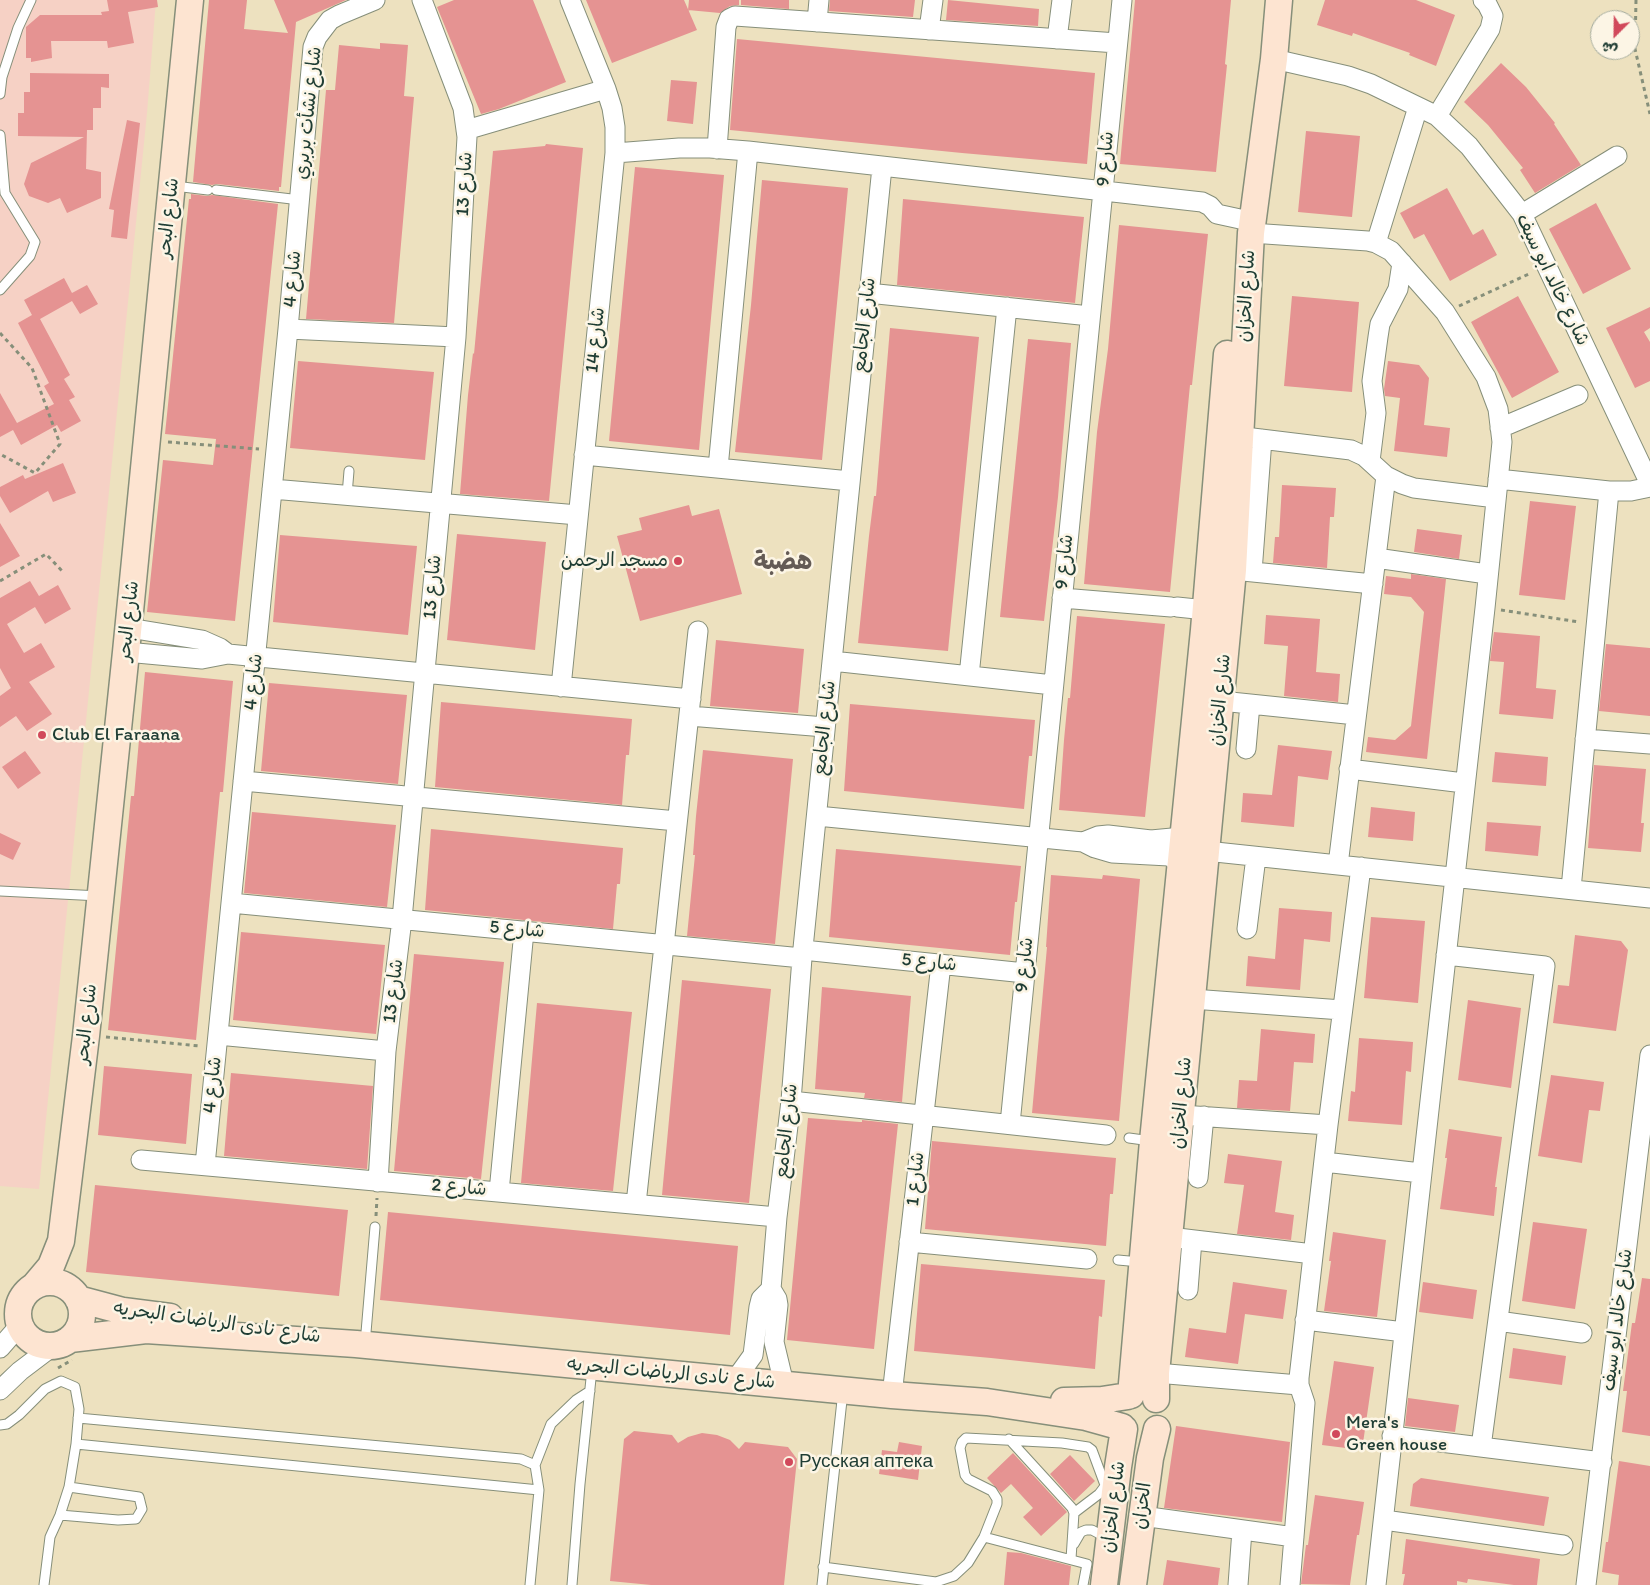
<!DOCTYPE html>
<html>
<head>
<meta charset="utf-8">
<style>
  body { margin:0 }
  #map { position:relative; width:1650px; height:1585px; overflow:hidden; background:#ede1bf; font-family:Itim,"Playpen Sans Arabic",sans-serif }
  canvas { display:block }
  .north { position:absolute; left:1590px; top:10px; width:50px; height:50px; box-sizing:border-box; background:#fcf5e5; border:1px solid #a4ab9e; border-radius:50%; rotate:203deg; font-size:14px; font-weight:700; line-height:20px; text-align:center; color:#1f3d34 }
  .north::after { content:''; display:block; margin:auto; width:18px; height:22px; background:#d1495b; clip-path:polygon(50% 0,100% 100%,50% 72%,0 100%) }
</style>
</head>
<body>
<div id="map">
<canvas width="1650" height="1585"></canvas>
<div class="north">ش</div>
</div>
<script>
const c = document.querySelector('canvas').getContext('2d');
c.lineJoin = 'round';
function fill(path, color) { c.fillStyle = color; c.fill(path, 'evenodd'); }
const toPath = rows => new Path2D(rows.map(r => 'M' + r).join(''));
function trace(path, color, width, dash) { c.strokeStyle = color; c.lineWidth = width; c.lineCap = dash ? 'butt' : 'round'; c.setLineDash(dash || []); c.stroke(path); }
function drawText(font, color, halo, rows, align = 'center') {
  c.font = font + ' Itim,"Playpen Sans Arabic",sans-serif'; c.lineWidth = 5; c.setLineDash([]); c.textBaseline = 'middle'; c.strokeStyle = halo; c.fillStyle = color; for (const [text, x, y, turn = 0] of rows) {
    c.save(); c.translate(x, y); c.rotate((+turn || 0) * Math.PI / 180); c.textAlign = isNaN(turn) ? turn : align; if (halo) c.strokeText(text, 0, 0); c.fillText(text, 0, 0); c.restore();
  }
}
fill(toPath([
  [0,0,156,0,147,113,39,1189,0,1186]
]), '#f6d1c5');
fill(toPath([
  [107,0,157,0,158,7,128,12,134,43,108,48,107,41,51,41,52,58,31,62,31,58,26,58,26,27,40,15,102,15,101,12,109,11],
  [209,0,247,0,244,29,288,33,274,0,346,0,296,22,281,187,279,187,279,191,217,184,212,185,193,182],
  [454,0,533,0,566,82,499,109,481,114,437,7],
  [586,0,684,0,697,30,612,63],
  [689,0,739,0,739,5,730,6,720,13,688,10],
  [741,0,789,0,789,9,741,5],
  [830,0,915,0,913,17,829,11],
  [948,0,1039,9,1038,26,946,20],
  [1135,0,1231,0,1225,64,1227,65,1216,172,1120,164],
  [1325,0,1416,0,1455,15,1436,66,1409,55,1410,53,1353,33,1352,36,1317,25],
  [737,39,1095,73,1087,164,962,153,730,130],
  [380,43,408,45,404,96,414,97,394,323,306,319,326,90,335,90,339,45,380,49],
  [1501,63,1526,87,1555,123,1554,124,1581,165,1535,193,1520,170,1523,168,1488,125,1464,102],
  [30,73,109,74,109,88,101,87,101,108,93,108,93,130,87,130,86,169,101,172,101,198,67,213,60,198,48,203,29,196,24,184,31,163,84,137,18,136,18,113,24,113,24,92,30,92],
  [671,80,697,82,693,124,667,121],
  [127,120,140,123,127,239,111,237,114,210,109,209],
  [1306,131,1360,136,1352,217,1298,212],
  [546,144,583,148,549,501,460,494,468,395,473,353,474,354,493,151,545,146],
  [635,167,724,175,699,450,609,441],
  [762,180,848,188,822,460,735,452,751,305],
  [1447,188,1473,235,1483,229,1497,255,1450,281,1424,234,1414,239,1400,213],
  [191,194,207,196,212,195,278,204,235,621,147,612,163,460,213,465,216,439,165,434,189,199,191,199],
  [903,199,1084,217,1075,303,897,285],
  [1596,203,1631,269,1583,294,1549,229],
  [1119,225,1208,234,1192,385,1190,385,1170,592,1084,584,1097,432,1108,349],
  [64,278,72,293,87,285,98,304,80,314,72,301,40,319,70,375,64,379,75,397,69,400,81,421,61,432,57,425,21,445,13,430,0,437,0,393,17,423,54,404,44,386,49,383,18,323,32,315,24,300],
  [1292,296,1359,302,1352,392,1284,386],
  [1518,296,1559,372,1512,398,1471,322],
  [1650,307,1650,328,1644,332,1650,342,1650,381,1635,388,1606,328],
  [890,328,979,337,948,651,858,643,869,536,874,496,876,496],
  [1028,339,1071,343,1058,497,1044,621,1000,617],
  [298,361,434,372,425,460,290,448],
  [1388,361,1419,365,1429,378,1424,425,1450,428,1447,457,1394,451,1400,398,1385,396,1384,389],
  [63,463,76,493,53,502,48,491,10,513,0,496,0,487,23,475,25,479],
  [1282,485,1336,488,1334,517,1330,517,1327,568,1273,563,1275,537,1279,537],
  [1530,501,1576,506,1565,600,1519,595],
  [689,505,692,516,719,509,742,594,640,621,617,536,642,530,639,518],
  [0,523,20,556,0,567],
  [1417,529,1462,535,1459,559,1414,552],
  [457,534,546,542,535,650,447,640],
  [280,535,417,546,408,635,273,622],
  [1411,574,1446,579,1427,759,1366,752,1368,737,1395,740,1411,726,1424,612,1411,597,1384,594,1386,576,1411,579],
  [30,581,39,596,58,585,71,609,45,624,35,607,7,624,24,653,41,643,55,667,29,682,52,714,27,731,16,716,0,727,0,696,11,688,0,668,0,598],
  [1266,615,1320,619,1316,672,1340,674,1338,702,1284,696,1288,646,1264,644],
  [1077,616,1165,624,1145,817,1059,810,1064,740,1068,698,1070,698],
  [1494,632,1540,636,1536,688,1556,690,1553,719,1499,714,1504,662,1490,661],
  [716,640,804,649,798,713,710,706],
  [1606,644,1650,648,1650,716,1599,711],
  [145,672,233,681,223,792,220,792,196,1040,108,1030,131,796,134,796],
  [269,683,407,695,398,784,261,771],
  [441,702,632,719,629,755,626,755,622,805,435,787],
  [850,704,1035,720,1032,756,1029,756,1024,809,844,791],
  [1278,745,1332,751,1328,780,1298,776,1294,827,1241,822,1243,793,1272,795],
  [703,750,793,759,775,944,687,936,695,855,693,855,696,816],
  [25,751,41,773,18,789,2,767],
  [1495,752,1548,757,1546,786,1492,782],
  [1594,765,1646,769,1641,823,1644,823,1641,852,1588,848],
  [1371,807,1415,812,1413,841,1368,837],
  [252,812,396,825,387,907,244,893],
  [1487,822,1541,826,1538,856,1485,851],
  [431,829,623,848,620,884,617,884,613,929,425,910],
  [0,833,21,843,13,860,0,854],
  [836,849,1021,866,1017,902,1015,902,1010,955,829,937],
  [1051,875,1102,879,1103,875,1140,879,1119,1121,1032,1113,1047,947,1046,947],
  [1279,908,1332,912,1330,942,1304,939,1300,990,1246,986,1248,956,1275,959],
  [1371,917,1425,921,1418,1003,1364,998],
  [241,932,385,945,376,1034,233,1020],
  [1575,935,1621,941,1628,950,1616,1031,1553,1023,1558,985,1569,986],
  [414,954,504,962,481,1179,394,1171],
  [682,980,771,989,749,1203,662,1195],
  [822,987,911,996,902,1102,864,1098,865,1093,815,1089],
  [1468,1000,1521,1008,1511,1088,1458,1080],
  [537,1003,632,1012,613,1191,521,1183],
  [1261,1029,1315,1034,1313,1063,1294,1062,1290,1111,1237,1108,1239,1080,1257,1081],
  [1359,1038,1413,1042,1411,1072,1406,1071,1402,1125,1348,1121,1351,1091,1355,1092],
  [104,1066,192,1074,186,1144,98,1135],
  [231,1073,373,1086,367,1169,224,1156],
  [1551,1075,1604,1082,1600,1111,1589,1110,1582,1163,1538,1156],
  [808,1118,860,1122,862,1122,862,1120,898,1124,874,1349,787,1340],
  [1449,1129,1502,1137,1495,1187,1497,1187,1494,1216,1440,1209,1447,1158,1445,1158],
  [932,1141,1116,1158,1113,1194,1110,1194,1106,1246,925,1229],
  [1228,1154,1282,1161,1275,1212,1294,1215,1291,1240,1237,1234,1244,1185,1224,1183],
  [95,1185,348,1210,339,1296,86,1272],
  [388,1212,738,1246,730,1335,380,1300],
  [1533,1222,1587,1229,1575,1309,1522,1301],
  [1333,1232,1386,1240,1377,1317,1324,1311,1331,1261,1329,1261],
  [921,1264,1105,1280,1102,1317,1099,1316,1095,1369,991,1358,914,1351],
  [1642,1278,1650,1279,1650,1436,1622,1432,1627,1391,1623,1391,1632,1323,1635,1323],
  [1233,1282,1287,1290,1283,1319,1245,1314,1238,1364,1185,1357,1189,1328,1226,1333],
  [1423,1282,1477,1290,1473,1319,1419,1312],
  [1513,1348,1566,1356,1562,1385,1509,1378],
  [1334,1361,1374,1367,1362,1450,1322,1445],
  [1408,1398,1459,1405,1455,1432,1405,1426],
  [1176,1426,1290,1442,1282,1522,1164,1508],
  [634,1431,672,1435,678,1443,688,1437,702,1433,717,1435,730,1440,739,1449,745,1442,788,1447,797,1459,784,1585,651,1585,610,1581,624,1439],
  [899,1442,922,1446,918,1480,879,1474,882,1450,897,1452],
  [1013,1453,1067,1512,1041,1536,1023,1517,1033,1508,1011,1484,1001,1493,987,1478],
  [1070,1455,1095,1481,1074,1501,1050,1474],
  [1619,1461,1650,1466,1650,1585,1618,1585,1619,1575,1602,1572,1606,1542,1608,1542],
  [1421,1478,1549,1497,1544,1526,1410,1506,1413,1484],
  [1315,1495,1364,1502,1359,1535,1357,1535,1350,1585,1301,1584,1306,1545,1308,1545],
  [1406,1539,1540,1559,1537,1585,1514,1585,1468,1579,1467,1583,1457,1581,1457,1585,1403,1585,1405,1574,1402,1574],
  [1007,1552,1021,1553,1071,1566,1069,1585,1004,1585],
  [1167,1560,1220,1568,1218,1585,1163,1585]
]), '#e59392');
const lane = toPath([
  [0,94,2,77,18,28,31,0],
  [0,135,5,193,35,242,30,256,0,290],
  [174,186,208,190],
  [216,190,300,200],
  [347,495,349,471],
  [0,891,100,896],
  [1129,1138,1151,1141],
  [1118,1260,1140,1262],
  [365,1344,375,1227],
  [0,1425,7,1424,19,1415,45,1389,61,1381,75,1387,79,1409,76,1444,69,1487,60,1515,50,1537,44,1585],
  [1009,1439,1072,1508,1074,1513,1071,1559],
  [76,1444,539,1490,535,1465,521,1459,78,1418],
  [535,1465,551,1424,576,1400,590,1391],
  [1074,1513,1099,1494,1108,1482],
  [60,1515,118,1520,136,1519,142,1509,139,1497,69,1487],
  [984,1537,1087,1564,1083,1585],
  [1074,1544,1081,1532,1086,1530,1092,1530,1107,1538],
  [823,1567,936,1582,954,1576,968,1563,984,1537,997,1504,997,1499,992,1491,968,1479,965,1475,960,1448,962,1442,966,1438,1062,1443,1088,1447,1092,1450,1105,1485],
  [530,1585,539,1490],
  [572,1585,580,1484,592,1369],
  [822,1585,843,1391]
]);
const street = toPath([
  [817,22,819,0],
  [929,30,933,0],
  [1057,39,1062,0],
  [1274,59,1348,76,1371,84,1437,116,1469,146,1522,214,1650,484],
  [1437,116,1490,29,1493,16,1487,4,1483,0],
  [466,130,606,89],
  [717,149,726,27,729,19,735,16,1117,43],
  [615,153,679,148,710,148,748,151,1202,202,1210,206,1217,214,1240,219],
  [1522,214,1617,156],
  [1251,233,1368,241,1376,243,1391,251,1445,312,1486,377,1498,409,1502,442,1485,608,1376,1585],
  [1376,243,1418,107],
  [868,293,1090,316],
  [288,329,456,337],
  [1500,428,1578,395],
  [1228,435,1351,450,1364,456,1386,476,1402,484,1414,488,1496,498],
  [584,455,850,481],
  [1370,461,1376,413,1372,381,1378,337,1380,324,1398,289,1402,263],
  [718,468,748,151],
  [1498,479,1609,491,1631,491,1650,487],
  [272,489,578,515],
  [1376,558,1487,574],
  [1233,570,1373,584],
  [1252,572,1262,439],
  [1062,598,1171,607],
  [1177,607,1206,610],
  [129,628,202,640,220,648,228,654],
  [126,652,202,659,228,654,691,699],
  [832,661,1053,685],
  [969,676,1007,307],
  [561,687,615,153,615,127,612,108,606,89,570,0],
  [1221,701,1356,715],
  [689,716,825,727],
  [1585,739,1650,744],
  [1246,749,1250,704],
  [1349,769,1464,783],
  [243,781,677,821],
  [817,816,1083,842,1095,848,1112,853,1169,856,1174,859,1180,868],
  [1083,842,1098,836,1108,835,1151,840,1183,837],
  [1206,851,1650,898],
  [1338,865,1386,476],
  [1571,889,1609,491],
  [231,903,802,958],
  [1247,929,1256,857],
  [803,950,1025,973],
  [1446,955,1545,966,1481,1447],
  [1192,999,1342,1010],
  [218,1035,386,1051],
  [791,1101,1106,1135],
  [1181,1115,1328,1125],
  [1010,1124,1122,0],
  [141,1160,777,1217],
  [1324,1162,1421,1173],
  [205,1165,288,329,313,47,317,37,330,20,339,15,375,0],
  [1198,1178,1204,1116],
  [378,1182,386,1051,402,919,456,337,466,154,467,137,463,108,422,0],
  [499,1192,524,931],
  [636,1204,698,631],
  [1169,1237,1313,1254],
  [909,1242,1087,1259],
  [1188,1290,1192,1240],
  [1305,1320,1404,1332],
  [1498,1321,1582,1333],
  [0,1348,20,1325],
  [1156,1373,1299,1385],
  [735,1380,753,1355,759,1307,761,1299,771,1289],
  [784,1384,774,1342,778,1305,777,1299,771,1289,777,1217,791,1101,802,958,882,167],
  [0,1390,20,1371,53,1346],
  [892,1395,941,964],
  [1392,1436,1602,1462],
  [1142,1516,1294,1537],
  [1384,1520,1563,1545],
  [1238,1585,1242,1530],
  [1290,1585,1305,1403,1299,1385,1299,1378,1328,1125,1361,867],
  [1586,1585,1650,1055]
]);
const secondary = toPath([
  '18 1314a32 32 0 1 1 64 0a32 32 0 1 1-64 0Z',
  [35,1285,51,1266,61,1241,86,1036,126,652,190,0],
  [78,1299,123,1311,170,1317],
  [70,1339,146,1330,356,1344,892,1395,987,1402,1086,1417,1122,1427],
  [1131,1395,1153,1141,1204,630,1227,354],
  [1156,1399,1156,1373,1233,570,1251,233,1274,59,1279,0],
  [1064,1401,1102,1400,1128,1396],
  [1104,1585,1118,1467,1124,1429],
  [1133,1585,1150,1458,1157,1429]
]);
trace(lane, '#868f7a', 11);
trace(street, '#868f7a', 21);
trace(secondary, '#868f7a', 29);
trace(toPath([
  [1636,0,1635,49,1650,114],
  [1459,306,1531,273],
  [0,333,32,368,60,444,35,473,0,454],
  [168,442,259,449],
  [0,581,46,554,64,573],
  [1501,610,1579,622],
  [106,1037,200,1046],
  [376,1216,377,1198],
  [58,1368,72,1360]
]), '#868f7a', 3, [4, 4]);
trace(lane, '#fff', 9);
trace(street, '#fff', 19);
trace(secondary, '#fde4d1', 26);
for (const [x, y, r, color] of [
  [678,561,5,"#d1495b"],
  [42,735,5,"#d1495b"],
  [1336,1434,5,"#d1495b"],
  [789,1462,5,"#d1495b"]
]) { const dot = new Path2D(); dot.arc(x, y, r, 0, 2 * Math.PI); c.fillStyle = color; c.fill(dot); trace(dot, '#fcf5e5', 2); }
drawText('19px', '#1f3d34', '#fcf5e5', [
  ["شارع نشأت بربري",309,113,-84],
  ["شارع 9",1106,159,-85],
  ["شارع 13",465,184,-87],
  ["شارع البحر",169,218,-84],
  ["شارع 4",293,279,-85],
  ["شارع خالد ابو سيف",1552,280,64],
  ["شارع الخزان",1247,296,-87],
  ["شارع الجامع",865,325,-84],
  ["شارع 14",596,340,-84],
  ["شارع 9",1065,562,-84],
  ["شارع 13",433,587,-85],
  ["شارع البحر",129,621,-84],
  ["شارع 4",254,682,-84],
  ["شارع الخزان",1221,700,-85],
  ["شارع الجامع",825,728,-84],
  ["شارع 5",517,930,5],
  ["شارع 5",929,963,6],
  ["شارع 9",1025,965,-84],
  ["شارع 13",394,991,-83],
  ["شارع البحر",87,1024,-84],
  ["شارع 4",213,1085,-84],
  ["شارع الخزان",1182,1103,-85],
  ["شارع الجامع",787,1131,-84],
  ["شارع 1",916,1179,-84],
  ["شارع 2",459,1188,5],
  ["شارع خالد ابو سيف",1618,1320,-83],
  ["شارع نادى الرياضات البحريه",217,1323,8],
  ["شارع نادى الرياضات البحريه",671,1374,5],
  ["الخزان",1143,1506,-83],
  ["شارع الخزان",1114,1507,-83]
]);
drawText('19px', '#1f3d34', '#fcf5e5', [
  ["مسجد الرحمن",668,561,"right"],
  ["Club El Faraana",52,735],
  ["Mera's",1346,1423],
  ["Green house",1346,1445],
  ["Русская аптека",799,1462]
], 'left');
drawText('bold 24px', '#645b55', '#fcf5e5', [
  ["هضبة",783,563]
]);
</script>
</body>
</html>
